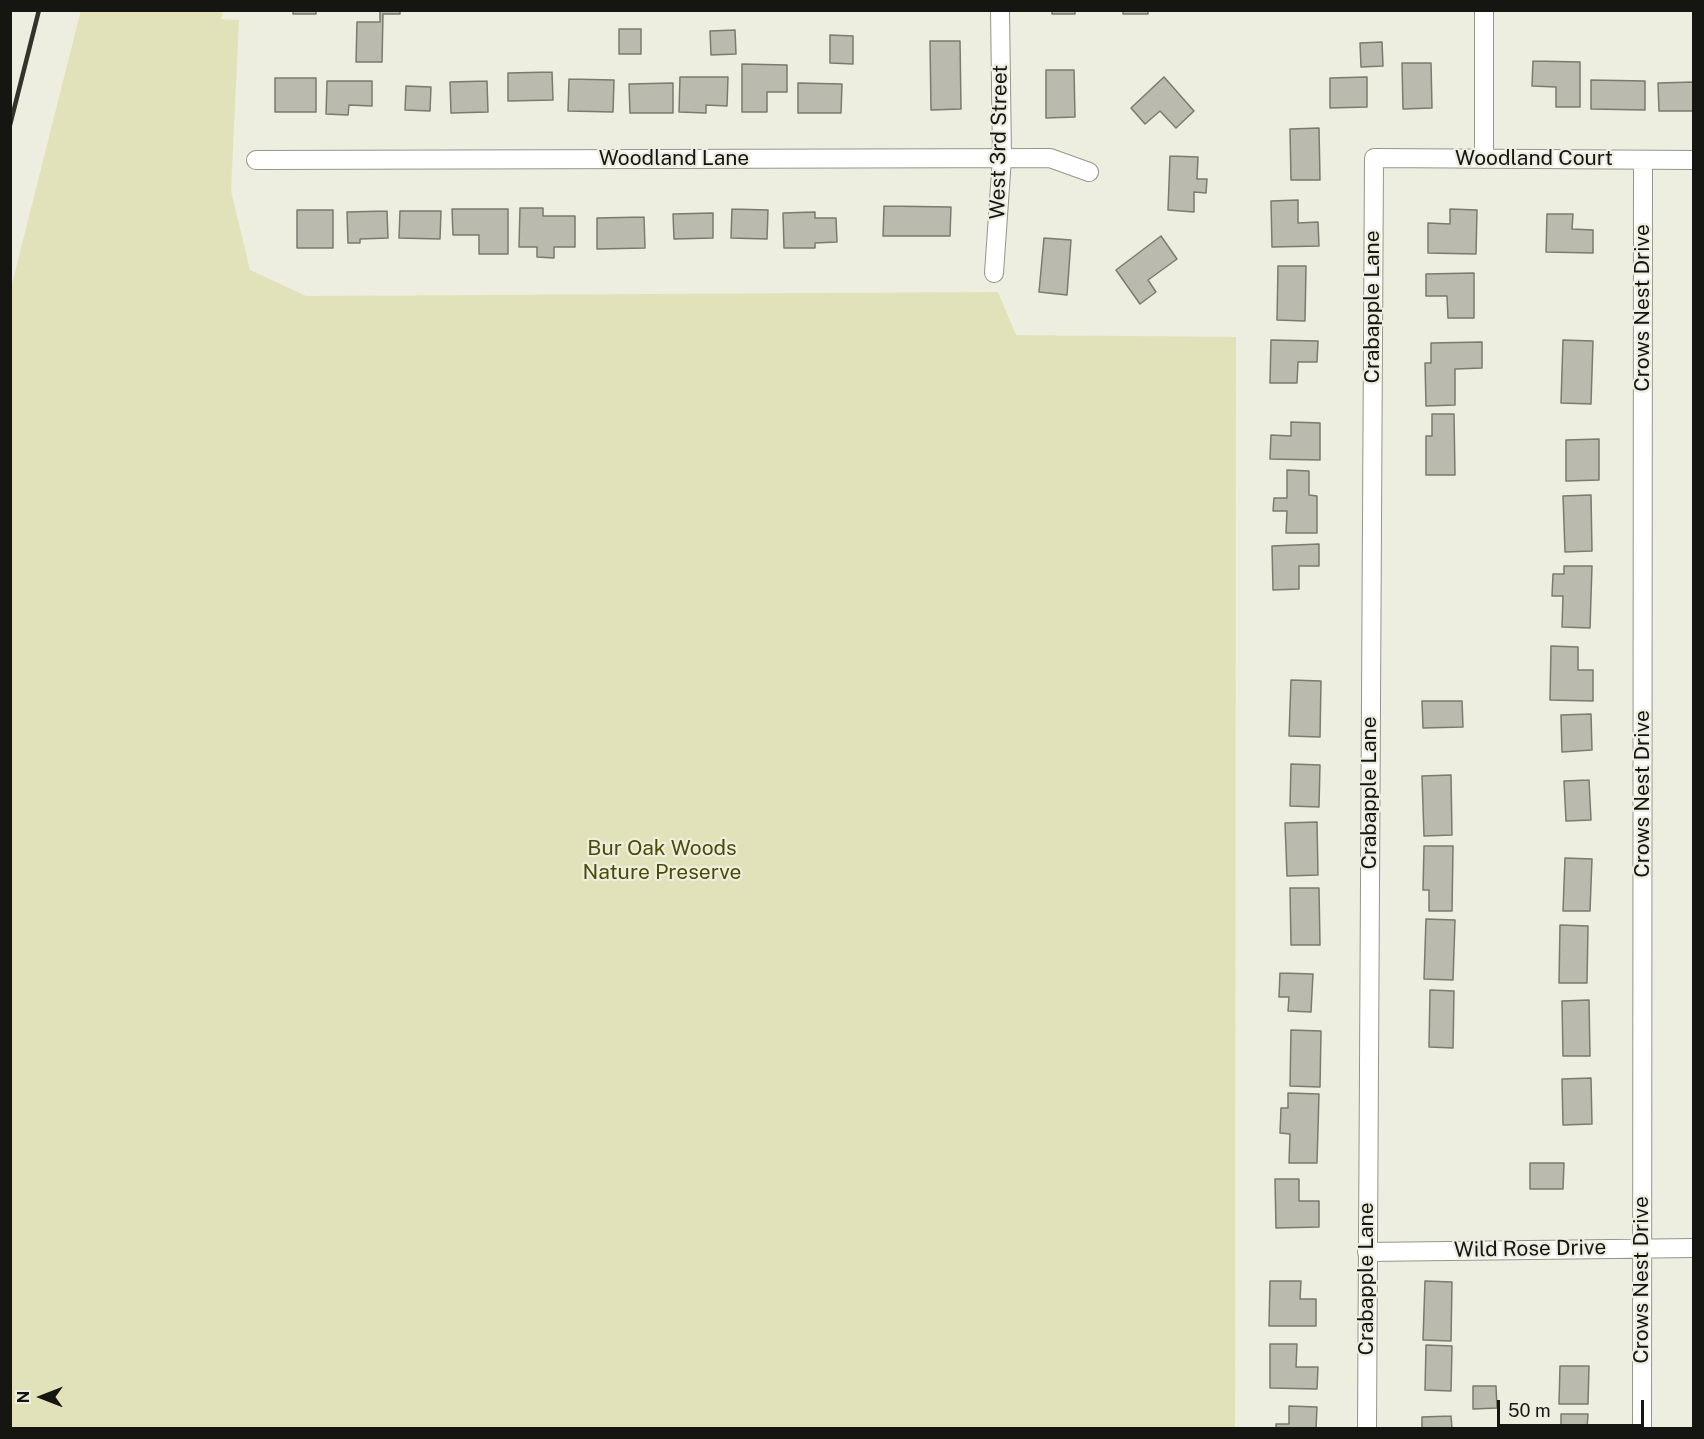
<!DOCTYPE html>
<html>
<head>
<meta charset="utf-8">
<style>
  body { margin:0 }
  #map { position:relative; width:1704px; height:1439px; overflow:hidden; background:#edede0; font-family:"Public Sans",sans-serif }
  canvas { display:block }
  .frame { position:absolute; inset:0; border:12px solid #151511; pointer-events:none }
  .north { position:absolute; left:12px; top:1367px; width:60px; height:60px; -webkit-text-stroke:4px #edede0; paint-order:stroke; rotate:270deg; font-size:16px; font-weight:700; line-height:24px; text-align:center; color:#151511 }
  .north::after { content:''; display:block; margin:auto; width:21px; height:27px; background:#151511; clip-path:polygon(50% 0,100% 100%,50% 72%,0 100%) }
  .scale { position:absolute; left:1497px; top:1400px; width:147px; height:27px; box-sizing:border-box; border:3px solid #151511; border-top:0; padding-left:8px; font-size:18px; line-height:21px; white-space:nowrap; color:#151511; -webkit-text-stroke:4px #edede0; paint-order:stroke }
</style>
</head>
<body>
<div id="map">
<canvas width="1704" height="1439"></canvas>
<div class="frame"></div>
<div class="north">N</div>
<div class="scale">50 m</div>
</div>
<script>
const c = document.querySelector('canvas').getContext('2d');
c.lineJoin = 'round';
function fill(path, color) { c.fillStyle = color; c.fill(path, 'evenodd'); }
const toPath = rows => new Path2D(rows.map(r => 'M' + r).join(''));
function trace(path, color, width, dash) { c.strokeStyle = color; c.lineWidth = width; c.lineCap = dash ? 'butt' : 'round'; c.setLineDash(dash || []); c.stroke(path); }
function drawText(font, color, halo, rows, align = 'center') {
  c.font = font + ' "Public Sans",sans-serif'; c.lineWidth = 4.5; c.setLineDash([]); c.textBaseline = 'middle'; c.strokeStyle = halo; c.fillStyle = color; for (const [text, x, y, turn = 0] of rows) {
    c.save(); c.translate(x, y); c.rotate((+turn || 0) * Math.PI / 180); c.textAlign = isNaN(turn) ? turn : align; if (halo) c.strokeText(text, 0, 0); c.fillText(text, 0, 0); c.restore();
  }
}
fill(toPath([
  [81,10,223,11,221,19,239,20,231,191,250,270,306,296,998,292,1016,335,1236,337,1235,1428,11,1428,10,292]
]), '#e2e2ba');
const building = toPath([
  [293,10,316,10,316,14,293,14,293,10],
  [380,10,400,10,400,14,383,14,382,62,356,62,357,22,380,22,380,10],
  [1052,10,1075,10,1075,14,1052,14,1052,10],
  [1123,10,1148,10,1148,14,1123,14,1123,10],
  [619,29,641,29,641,54,619,54,619,29],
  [735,30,736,54,711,55,710,31,735,30],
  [830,35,853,36,853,64,830,63,830,35],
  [930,41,960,41,961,109,931,110,930,41],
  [1382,42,1383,66,1361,67,1360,43,1382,42],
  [1533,61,1580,62,1580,107,1556,107,1556,87,1532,86,1533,61],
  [1402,63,1431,63,1432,108,1403,109,1402,63],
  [742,64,787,65,787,92,767,92,767,112,742,112,742,64],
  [1046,70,1074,70,1075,117,1046,118,1046,70],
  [552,72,553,100,508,101,508,73,552,72],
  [680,77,728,77,727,106,706,105,706,113,679,112,680,77],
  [1164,77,1194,111,1176,128,1160,111,1145,124,1131,108,1164,77],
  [1367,77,1367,107,1330,108,1330,78,1367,77],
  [275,78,316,78,316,112,275,112,275,78],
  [569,79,614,80,613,112,568,111,569,79],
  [1591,80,1645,81,1645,110,1591,109,1591,80],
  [327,81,372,81,372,106,349,105,348,115,326,114,327,81],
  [487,81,488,112,451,113,450,82,487,81],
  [1694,82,1694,111,1659,111,1658,83,1694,82],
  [673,83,673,113,630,113,629,84,673,83],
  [798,83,842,84,841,113,798,113,798,83],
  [406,86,431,87,430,111,405,110,406,86],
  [1319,128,1320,180,1291,180,1290,129,1319,128],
  [1170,156,1198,157,1197,179,1207,179,1206,193,1194,192,1194,212,1168,210,1170,156],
  [1298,200,1298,223,1318,222,1319,246,1272,247,1271,201,1298,200],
  [884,206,951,207,950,236,883,236,884,206],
  [520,208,543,208,543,216,575,216,575,247,554,247,554,258,537,257,537,247,519,247,520,208],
  [452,209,508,209,508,254,479,254,479,235,453,235,452,209],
  [732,209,768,210,767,239,731,238,732,209],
  [1450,209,1477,210,1476,254,1428,253,1428,223,1450,224,1450,209],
  [297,210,333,210,333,248,297,248,297,210],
  [387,211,388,238,360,239,360,243,348,243,347,212,387,211],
  [400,211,441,211,440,239,399,238,400,211],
  [815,212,815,218,836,218,837,242,815,243,815,248,784,248,783,213,815,212],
  [713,213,713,238,674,239,673,214,713,213],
  [1547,214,1573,214,1572,229,1593,230,1593,253,1546,252,1547,214],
  [644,217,645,248,597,249,597,218,644,217],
  [1161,236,1177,259,1148,280,1156,292,1140,304,1116,270,1161,236],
  [1044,238,1071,240,1067,295,1039,292,1044,238],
  [1278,266,1306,266,1305,321,1277,320,1278,266],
  [1474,273,1474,318,1448,318,1447,296,1426,296,1426,274,1474,273],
  [1271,340,1318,341,1317,362,1298,362,1297,383,1270,383,1271,340],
  [1563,340,1593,341,1591,404,1561,403,1563,340],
  [1482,342,1482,368,1455,369,1455,405,1426,406,1425,363,1431,363,1431,343,1482,342],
  [1432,414,1454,414,1455,475,1426,475,1426,436,1432,436,1432,414],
  [1291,422,1320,423,1320,460,1270,459,1271,435,1291,436,1291,422],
  [1599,439,1599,480,1566,481,1566,440,1599,439],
  [1287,470,1309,471,1309,495,1317,496,1317,533,1286,533,1287,511,1273,511,1274,498,1287,498,1287,470],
  [1591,495,1592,551,1565,552,1563,496,1591,495],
  [1319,544,1319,566,1299,566,1299,589,1273,590,1272,546,1319,544],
  [1564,566,1592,566,1590,628,1562,627,1563,596,1552,596,1553,574,1564,574,1564,566],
  [1551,646,1578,647,1578,670,1593,670,1593,701,1550,700,1551,646],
  [1291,680,1321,681,1320,737,1289,736,1291,680],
  [1422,701,1462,701,1463,727,1423,728,1422,701],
  [1591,714,1592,750,1562,752,1561,715,1591,714],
  [1291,764,1320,765,1319,807,1290,806,1291,764],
  [1451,775,1452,835,1424,836,1422,776,1451,775],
  [1589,780,1591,820,1566,821,1564,781,1589,780],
  [1317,822,1318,875,1287,876,1285,823,1317,822],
  [1424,846,1453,846,1452,911,1429,911,1429,890,1423,890,1424,846],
  [1565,858,1592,859,1590,911,1563,911,1565,858],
  [1290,888,1319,888,1320,945,1291,945,1290,888],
  [1426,919,1455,920,1453,980,1424,979,1426,919],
  [1560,925,1588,926,1587,983,1559,983,1560,925],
  [1280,973,1313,974,1311,1012,1288,1011,1289,997,1279,997,1280,973],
  [1430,990,1454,991,1453,1048,1429,1047,1430,990],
  [1589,1000,1590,1056,1563,1056,1562,1001,1589,1000],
  [1291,1030,1321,1031,1320,1087,1290,1086,1291,1030],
  [1591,1078,1592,1124,1563,1125,1562,1079,1591,1078],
  [1288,1093,1319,1094,1317,1163,1289,1163,1290,1134,1280,1133,1281,1108,1288,1108,1288,1093],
  [1530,1163,1564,1163,1563,1189,1530,1189,1530,1163],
  [1275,1179,1299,1179,1299,1201,1319,1201,1319,1227,1276,1228,1275,1179],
  [1270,1281,1301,1281,1300,1299,1316,1299,1316,1326,1269,1326,1270,1281],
  [1425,1281,1452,1282,1451,1341,1423,1340,1425,1281],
  [1270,1344,1297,1344,1296,1367,1318,1367,1317,1389,1270,1388,1270,1344],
  [1426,1345,1452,1346,1451,1391,1425,1390,1426,1345],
  [1560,1366,1589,1366,1588,1404,1559,1404,1560,1366],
  [1473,1386,1496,1386,1497,1408,1473,1409,1473,1386],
  [1289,1406,1317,1407,1316,1428,1276,1428,1276,1424,1289,1424,1289,1406],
  [1561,1414,1588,1414,1587,1428,1561,1428,1561,1414],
  [1451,1416,1452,1428,1422,1428,1422,1417,1451,1416]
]);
fill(building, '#babaae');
trace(building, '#7a7a6e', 1.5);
const minor = toPath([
  [1484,10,1484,159],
  [256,160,1050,158,1089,172],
  [994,273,1002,158,1000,10],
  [1367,1252,1694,1248],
  [1367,1428,1374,158,1694,160],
  [1642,1428,1643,160]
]);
trace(minor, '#959588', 20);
trace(minor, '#fff', 18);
trace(toPath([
  [10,125,39,10]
]), '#33332e', 4.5);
drawText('21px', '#151511', '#edede0', [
  ["West 3rd Street",999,142,-89],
  ["Woodland Lane",674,159],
  ["Woodland Court",1534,159],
  ["Crabapple Lane",1373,307,-90],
  ["Crows Nest Drive",1643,308,-90],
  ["Crabapple Lane",1370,793,-90],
  ["Crows Nest Drive",1643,794,-90],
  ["Wild Rose Drive",1530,1249,-1],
  ["Crabapple Lane",1367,1279,-90],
  ["Crows Nest Drive",1642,1280,-90]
]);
drawText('21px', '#4d4b01', '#edede0', [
  ["Bur Oak Woods",662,849],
  ["Nature Preserve",662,873]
]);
</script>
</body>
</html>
